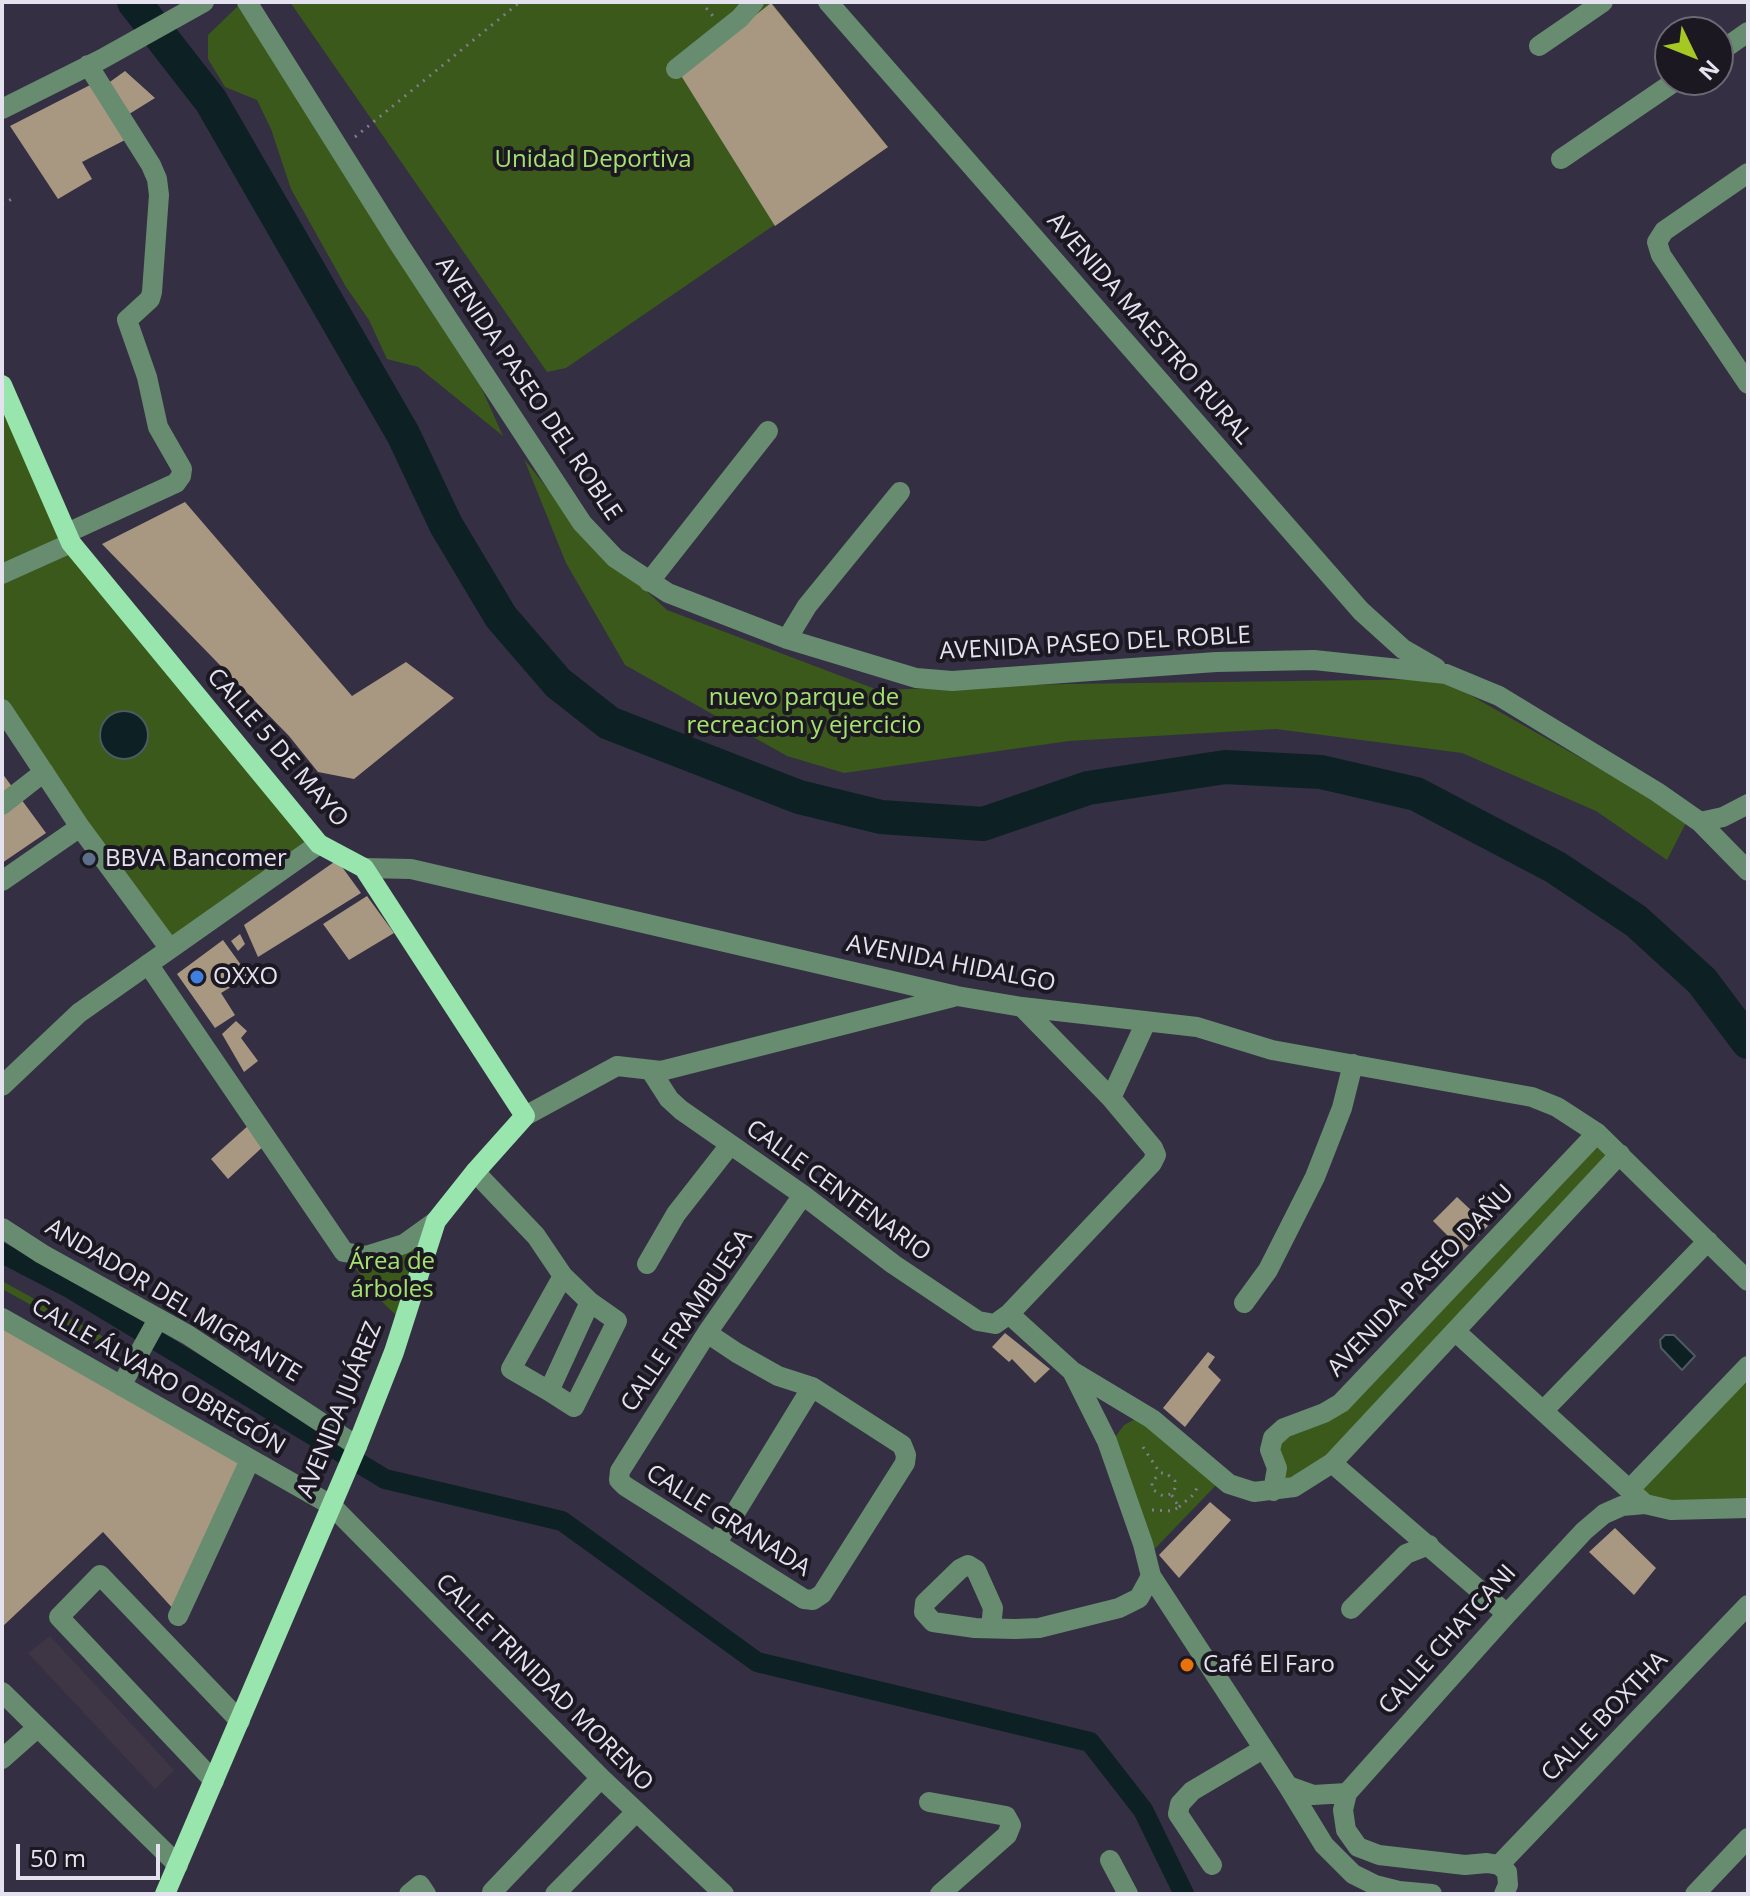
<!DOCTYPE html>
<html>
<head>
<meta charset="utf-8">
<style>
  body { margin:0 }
  #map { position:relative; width:1750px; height:1896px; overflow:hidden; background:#342f43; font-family:"Open Sans",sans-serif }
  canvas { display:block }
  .frame { position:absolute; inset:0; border:4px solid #e5e2f0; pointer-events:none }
  .north { position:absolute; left:1654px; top:16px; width:80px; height:80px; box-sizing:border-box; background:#1b1822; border:2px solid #6c6974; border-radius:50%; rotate:133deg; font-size:22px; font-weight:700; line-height:32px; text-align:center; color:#e5e2f0 }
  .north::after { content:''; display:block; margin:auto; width:28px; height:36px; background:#a5c822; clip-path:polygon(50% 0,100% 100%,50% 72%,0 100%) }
  .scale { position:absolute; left:16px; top:1844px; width:144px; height:36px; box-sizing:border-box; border:4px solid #e5e2f0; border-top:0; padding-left:10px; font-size:24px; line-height:28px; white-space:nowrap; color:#e5e2f0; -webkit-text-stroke:6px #1b1822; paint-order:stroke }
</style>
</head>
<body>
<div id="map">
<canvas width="1750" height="1896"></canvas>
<div class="frame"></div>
<div class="north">N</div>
<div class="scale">50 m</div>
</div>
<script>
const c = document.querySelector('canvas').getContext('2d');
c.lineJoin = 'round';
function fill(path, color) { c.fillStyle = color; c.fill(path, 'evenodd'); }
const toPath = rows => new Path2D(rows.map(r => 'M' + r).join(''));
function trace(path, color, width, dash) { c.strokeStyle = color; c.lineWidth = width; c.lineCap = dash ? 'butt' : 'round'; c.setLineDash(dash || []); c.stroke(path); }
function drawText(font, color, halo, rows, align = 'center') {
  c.font = font + ' "Open Sans",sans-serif'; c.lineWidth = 8; c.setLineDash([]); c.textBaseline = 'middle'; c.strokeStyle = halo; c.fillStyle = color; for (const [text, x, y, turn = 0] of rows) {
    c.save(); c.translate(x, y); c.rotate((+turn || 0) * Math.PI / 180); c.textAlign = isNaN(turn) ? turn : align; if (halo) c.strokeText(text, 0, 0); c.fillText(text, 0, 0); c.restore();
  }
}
fill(toPath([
  [50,1636,174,1770,155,1789,28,1653]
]), '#3f3645');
fill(toPath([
  [290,2,771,2,888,147,566,368,547,372],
  [238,6,346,175,464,349,503,436,418,367,387,359,369,320,346,287,291,189,271,129,257,100,225,87,208,59,208,35],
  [2,385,71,544,319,844,170,949,2,709],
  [524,459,578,527,667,610,878,690,1065,684,1442,679,1688,819,1667,860,1596,811,1462,753,1276,729,1069,741,844,773,787,756,625,665,566,563],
  [1597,1133,1620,1154,1332,1463,1273,1491,1273,1438,1324,1413],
  [436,1221,403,1322,373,1293,344,1252,366,1256],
  [2,1281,120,1346,115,1351,2,1289],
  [1748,1367,1748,1508,1671,1510,1629,1490],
  [1137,1418,1222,1479,1146,1558,1115,1437,1124,1425]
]), '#3a591b');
const water = toPath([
  '100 735a24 24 0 1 1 48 0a24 24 0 1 1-48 0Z',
  [1665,1335,1674,1335,1695,1356,1682,1370,1661,1348,1660,1340,1665,1335]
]);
fill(water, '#0d2024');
trace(water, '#4e5a61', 2);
trace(toPath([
  [2,1253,71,1289,385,1479,562,1521,757,1662,1090,1742,1143,1810,1184,1894]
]), '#0d2024', 20);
trace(toPath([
  [134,2,211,101,403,434,446,525,501,617,558,683,609,723,799,797,881,817,983,824,1088,788,1225,767,1321,772,1416,794,1555,867,1636,921,1702,981,1748,1042]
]), '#0d2024', 34);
fill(toPath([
  [771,3,888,147,775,226,680,74],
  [125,71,155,98,126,116,107,84],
  [92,84,125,140,82,162,92,179,58,199,10,126],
  [185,502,352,696,406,662,454,698,354,779,318,772,289,736,102,544],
  [2,773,46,833,2,863],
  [337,860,361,893,258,957,244,925],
  [367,896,394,933,349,960,323,924],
  [240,934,245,944,238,951,231,941],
  [223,940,249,976,221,993,235,1015,215,1028,177,974],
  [236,1021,247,1031,241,1038,258,1061,244,1072,222,1034],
  [250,1124,267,1143,228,1179,211,1159],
  [1457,1197,1488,1226,1463,1251,1433,1221],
  [2,1318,242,1461,176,1612,103,1532,2,1627],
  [1005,1333,1050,1369,1035,1383,1012,1359,1009,1362,992,1347],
  [1208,1352,1215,1357,1208,1367,1221,1380,1185,1427,1163,1408],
  [1210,1502,1231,1520,1179,1578,1159,1555],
  [1615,1528,1656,1568,1634,1595,1589,1552]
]), '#a89882');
trace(toPath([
  [701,2,713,16],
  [355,137,520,2],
  [2,204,14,198],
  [1143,1447,1160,1473,1166,1473,1175,1481,1175,1488,1171,1494,1163,1496,1152,1489,1152,1482,1160,1473],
  [1179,1507,1193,1495,1197,1488,1197,1483],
  [1152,1510,1172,1511,1179,1507,1171,1494]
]), '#817c8e', 3, [2, 6]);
trace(toPath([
  [247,2,399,244,582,523,615,558,668,593,787,639,916,678,952,681,1216,662,1314,660,1446,674,1499,696,1657,792,1700,822,1748,871],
  [828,2,1361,611,1403,649,1436,668],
  [1539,46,1603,2],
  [1718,53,1748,32],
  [676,69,740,18,754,2],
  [2,109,102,59,204,2],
  [1561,159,1677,80],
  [1748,173,1664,231,1657,242,1661,255,1748,384],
  [67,533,176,483,181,476,182,469,158,427,147,377,127,320,150,299,152,292,159,195,157,179,151,165,88,65],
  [2,574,71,543],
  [649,582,768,431],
  [787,639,807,606,900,492],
  [2,709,80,827,170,949],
  [2,805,44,772],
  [1700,822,1723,817,1748,804],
  [364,868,411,869,957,996,1022,1007,1197,1027,1272,1050,1532,1097,1557,1107,1597,1133,1748,1281],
  [2,881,80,827],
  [148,964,344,1252,366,1256,404,1244,436,1221],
  [651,1071,669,1099,681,1110,803,1195,893,1264,978,1321,995,1324,1009,1314,1152,1163,1156,1155,1153,1148,1111,1098,1022,1007],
  [2,1086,79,1013,319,844],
  [1111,1098,1146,1022],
  [525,1116,617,1066,661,1071,953,997],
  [475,1172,536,1236,563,1276,590,1302,549,1391,511,1369,563,1276],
  [2,1228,42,1254,188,1335,357,1446],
  [647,1264,676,1214,730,1145],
  [1244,1303,1268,1270,1315,1177,1342,1108,1353,1064],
  [1009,1314,1072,1371,1107,1441,1143,1544,1151,1576,1288,1786,1324,1845,1353,1874,1375,1885,1399,1891,1432,1894],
  [2,1318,331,1505,601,1778,724,1894],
  [1455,1331,1645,1504],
  [707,1333,737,1353,778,1376,812,1387,902,1445,906,1455,905,1463,822,1594,813,1600,804,1599,625,1486,619,1480,620,1471,707,1333,803,1195],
  [1072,1371,1152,1419,1229,1484,1254,1492,1294,1487,1332,1463,1620,1154],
  [121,1386,158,1319],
  [549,1391,574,1407,617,1321,590,1302],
  [1543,1411,1708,1241],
  [1332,1463,1507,1614],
  [1629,1490,1748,1366],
  [1273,1491,1277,1468,1270,1450,1273,1438,1284,1428,1324,1413,1341,1403,1597,1133],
  [716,1544,812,1387],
  [1351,1609,1406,1554,1429,1545],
  [178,1616,250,1460],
  [991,1628,993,1608,976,1570,968,1565,960,1569,925,1603,924,1612,933,1622,975,1628,1015,1629,1039,1628,1119,1608,1139,1598,1151,1576],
  [2,1692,178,1865],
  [2,1759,37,1728],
  [214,1781,59,1617,100,1575,240,1721],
  [1288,1786,1313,1795,1347,1793],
  [929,1802,1006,1816,1011,1825,1007,1835,940,1894],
  [1110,1860,1128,1894],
  [1212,1865,1178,1814,1180,1804,1192,1791,1263,1749],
  [1499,1865,1748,1605],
  [492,1892,601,1778],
  [409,1894,420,1885,426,1894],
  [555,1894,636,1812],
  [1504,1894,1508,1885,1507,1872,1499,1865,1487,1863,1465,1865,1379,1855,1358,1847,1346,1830,1343,1810,1347,1793,1507,1614,1584,1531,1604,1514,1622,1506,1645,1504,1671,1510,1748,1508],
  [1695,1894,1748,1838]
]), '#678c70', 20);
trace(toPath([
  [2,385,71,543,319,844,364,868,525,1116,475,1172,436,1221,394,1352,357,1446,165,1894]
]), '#98e5ad', 20);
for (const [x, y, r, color] of [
  [89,859,8,"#5c6f8a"],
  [197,977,8,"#3f7fe0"],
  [1187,1665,8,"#e8710a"]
]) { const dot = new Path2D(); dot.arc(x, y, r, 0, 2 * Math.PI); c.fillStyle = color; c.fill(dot); trace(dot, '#1b1822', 3); }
drawText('24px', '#a5e26e', '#1b1822', [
  ["Unidad Deportiva",593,160],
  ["nuevo parque de",804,698],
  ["recreacion y ejercicio",804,726],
  ["Área de",392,1262],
  ["árboles",392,1290]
]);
drawText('24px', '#e5e2f0', '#1b1822', [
  ["AVENIDA MAESTRO RURAL",1149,329,49],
  ["AVENIDA PASEO DEL ROBLE",528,389,56],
  ["AVENIDA PASEO DEL ROBLE",1095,644,-3],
  ["CALLE 5 DE MAYO",277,748,49],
  ["AVENIDA HIDALGO",951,964,11],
  ["CALLE CENTENARIO",838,1191,36],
  ["AVENIDA PASEO DAÑU",1421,1281,-46],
  ["ANDADOR DEL MIGRANTE",173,1301,31],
  ["CALLE FRAMBUESA",687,1321,-56],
  ["CALLE ÁLVARO OBREGÓN",158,1377,30],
  ["AVENIDA JUÁREZ",340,1410,-68],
  ["CALLE GRANADA",728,1521,32],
  ["CALLE CHATCANI",1448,1640,-48],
  ["CALLE TRINIDAD MORENO",544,1683,45],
  ["CALLE BOXTHA",1605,1717,-46]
]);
drawText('24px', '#e5e2f0', '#1b1822', [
  ["BBVA Bancomer",105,859],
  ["OXXO",213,977],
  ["Café El Faro",1203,1665]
], 'left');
</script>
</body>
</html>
